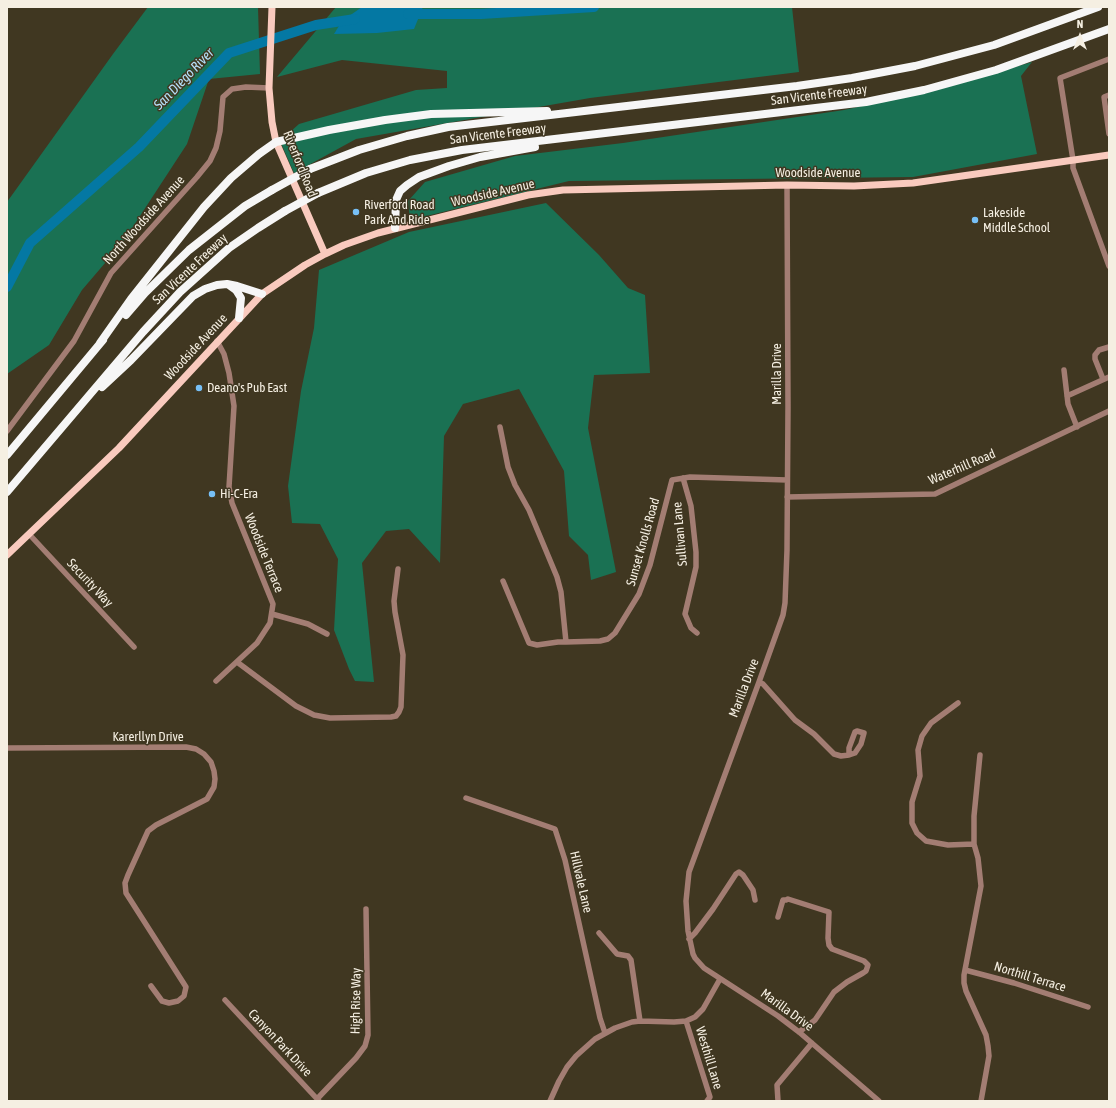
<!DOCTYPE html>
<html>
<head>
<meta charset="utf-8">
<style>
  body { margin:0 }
  #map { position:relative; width:1116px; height:1108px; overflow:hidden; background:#403721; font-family:"Asap Condensed",sans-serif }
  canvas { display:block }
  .frame { position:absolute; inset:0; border:8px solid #f5efe2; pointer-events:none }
  .north { position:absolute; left:1060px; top:16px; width:40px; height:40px; -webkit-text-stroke:3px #403721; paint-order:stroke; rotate:0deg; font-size:11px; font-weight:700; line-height:16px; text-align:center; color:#f5efe2 }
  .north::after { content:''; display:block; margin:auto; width:14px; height:18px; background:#f5efe2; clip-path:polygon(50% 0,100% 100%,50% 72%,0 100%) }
</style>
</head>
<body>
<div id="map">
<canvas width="1116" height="1108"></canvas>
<div class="frame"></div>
<div class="north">N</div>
</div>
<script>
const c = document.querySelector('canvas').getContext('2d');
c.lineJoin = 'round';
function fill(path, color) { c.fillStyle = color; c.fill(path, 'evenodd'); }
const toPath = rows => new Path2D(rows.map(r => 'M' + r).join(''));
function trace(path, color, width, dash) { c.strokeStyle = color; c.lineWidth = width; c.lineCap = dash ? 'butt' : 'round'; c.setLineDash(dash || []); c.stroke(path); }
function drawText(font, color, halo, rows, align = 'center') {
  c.font = font + ' "Asap Condensed",sans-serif'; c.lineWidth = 3; c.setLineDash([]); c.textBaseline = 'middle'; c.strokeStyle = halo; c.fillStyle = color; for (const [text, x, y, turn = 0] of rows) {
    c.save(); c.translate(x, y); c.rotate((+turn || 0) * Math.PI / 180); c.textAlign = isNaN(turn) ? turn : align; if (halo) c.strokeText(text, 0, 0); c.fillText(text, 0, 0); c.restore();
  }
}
fill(toPath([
  [148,7,258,7,260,74,209,79,187,144,123,242,82,290,49,345,7,374,7,202,113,54],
  [336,7,792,7,799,72,590,98,356,139,294,173,280,141,299,124,416,90,447,88,447,71,342,60,277,77],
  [1032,62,1021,76,1037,154,913,177,569,181,410,220,408,201,425,182,515,156,623,143,844,110,940,89],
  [546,203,599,255,628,288,645,295,650,373,594,375,588,428,616,572,591,580,588,555,569,536,564,471,519,389,463,404,444,436,440,563,409,529,386,531,362,563,374,682,355,681,349,669,334,630,338,559,320,524,292,523,288,486,301,391,314,328,319,270,409,232]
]), '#1a7153');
fill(toPath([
  [362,7,423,7,414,29,377,33,334,34,342,21]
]), '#0478a3');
trace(toPath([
  [408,14,481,14,594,7],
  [7,287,30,243,139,147,229,53,316,25,355,19]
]), '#0478a3', 10);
trace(toPath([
  [1109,59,1060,78,1073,160,1073,168,1109,266],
  [1109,95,1104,97,1109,134],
  [787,185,788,407,787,550,785,603,783,615,759,682,689,872,686,901,688,931,693,954,695,958,704,968,778,1016,799,1032,879,1101],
  [1064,370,1068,404,1077,427],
  [1103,379,1095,359,1095,355,1099,350,1109,347],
  [1067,396,1109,377],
  [500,427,508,467,515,485,529,510,557,577,561,592,566,642,600,641,608,639,615,633,639,594,650,565,672,480,690,477,787,480],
  [7,431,74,341,111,273,197,177,210,161,216,148,220,131,223,97,232,89,246,87,269,88],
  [683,478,691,506,696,552,696,567,685,614,691,628,697,633],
  [787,497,935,494,1109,411],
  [29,534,134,647],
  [503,581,529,643,537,645,558,642,566,642],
  [272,614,308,624,327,634],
  [237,662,296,706,314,715,330,718,391,717,396,716,399,712,401,707,403,655,395,612,394,601,398,569],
  [216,681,257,643,270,623,273,604,232,503,229,487,234,406,229,373,224,354,217,341],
  [759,682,763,684,795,720,814,734,834,754,841,756,849,755,855,753,861,744,864,733,857,731,855,732,849,748,849,755],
  [958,703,931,723,922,736,918,750,920,776,912,802,912,823,917,833,926,841,948,845,974,844],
  [7,748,186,747,196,749,204,754,211,762,214,771,215,779,214,787,207,799,156,825,148,831,128,875,125,883,126,893,186,987,184,996,178,1001,169,1003,162,1001,151,986],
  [980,755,974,816,974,844,978,858,981,886,964,975,964,983,966,991,986,1035,988,1046,989,1056,981,1101],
  [466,798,555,829,565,860,600,1018,605,1033],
  [778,917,783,900,786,900,788,899,829,912,828,938,829,945,832,949,864,961,868,965,866,971,863,973,847,982,834,992,815,1020,799,1032],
  [599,933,617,954,628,956,631,960,640,1021],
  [689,939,695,933,713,909,736,874,739,872,743,875,753,890,755,900],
  [965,970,1014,983,1088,1007],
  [225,1000,319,1101],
  [686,1021,710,1097,707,1101],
  [317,1099,356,1058,365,1046,368,1035,366,909],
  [550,1101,559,1081,567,1067,576,1056,595,1039,615,1028,632,1022,640,1021,674,1022,686,1021,695,1017,703,1009,720,979],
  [778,1101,777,1085,812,1043]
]), '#a37d73', 5.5);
trace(toPath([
  [272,7,269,88,272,122,276,142,325,254],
  [7,555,119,448,237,321,262,294,305,265,325,254,344,245,378,233,528,195,563,190,787,185,854,186,913,183,1109,155]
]), '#f9cabe', 7);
trace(toPath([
  [310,169,359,150,407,136,448,127,797,86,852,78,915,66,994,45,1098,7],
  [318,193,366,173,410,160,462,150,866,102,924,90,996,70,1109,29],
  [395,228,396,200,400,191,407,185,419,177,449,166,480,157,535,147],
  [229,285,236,290,241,298,239,318],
  [126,315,145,293,189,250,245,206,272,190],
  [100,343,131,299,204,207,231,178,259,154,276,142,329,130,385,120,431,114,547,111],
  [102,387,131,360,193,296,205,289,217,285,227,284,237,286,262,294],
  [7,455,103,340],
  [7,492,143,332,180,292,229,248,258,228,285,211]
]), '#f6f6f6', 8);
trace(toPath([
  [272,190,310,169],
  [285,211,318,193]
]), '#f6f6f6', 8);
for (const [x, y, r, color] of [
  [356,212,4,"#77c0f7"],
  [975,220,4,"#77c0f7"],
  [199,388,4,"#77c0f7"],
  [212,494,4,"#77c0f7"]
]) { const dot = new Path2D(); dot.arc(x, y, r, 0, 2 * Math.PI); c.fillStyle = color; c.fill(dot); trace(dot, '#403721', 1.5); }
drawText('13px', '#f5efe2', '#403721', [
  ["San Vicente Freeway",819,95,-7],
  ["San Vicente Freeway",498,134,-7],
  ["Riverford Road",300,164,68],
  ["Woodside Avenue",818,173],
  ["Woodside Avenue",493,193,-13],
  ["North Woodside Avenue",144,220,-48],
  ["San Vicente Freeway",190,269,-43],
  ["Woodside Avenue",196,347,-47],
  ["Marilla Drive",777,374,-90],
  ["Waterhill Road",962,467,-23],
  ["Sullivan Lane",680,534,-95],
  ["Sunset Knolls Road",643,542,-74],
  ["Woodside Terrace",264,553,68],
  ["Security Way",90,583,47],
  ["Marilla Drive",744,688,-69],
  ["Karerllyn Drive",148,737],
  ["Hillvale Lane",581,882,77],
  ["Northill Terrace",1030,977,17],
  ["High Rise Way",356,1001,-89],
  ["Marilla Drive",787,1010,36],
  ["Canyon Park Drive",280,1043,47],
  ["Westhill Lane",709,1058,73]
]);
drawText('13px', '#f5efe2', '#403721', [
  ["Riverford Road",364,205],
  ["Park And Ride",364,220],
  ["Lakeside",983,213],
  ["Middle School",983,228],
  ["Deano's Pub East",207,388],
  ["Hi-C-Era",220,494]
], 'left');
drawText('italic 14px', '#b5e0f8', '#403721', [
  ["San Diego River",184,79,-46]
]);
</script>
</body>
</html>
